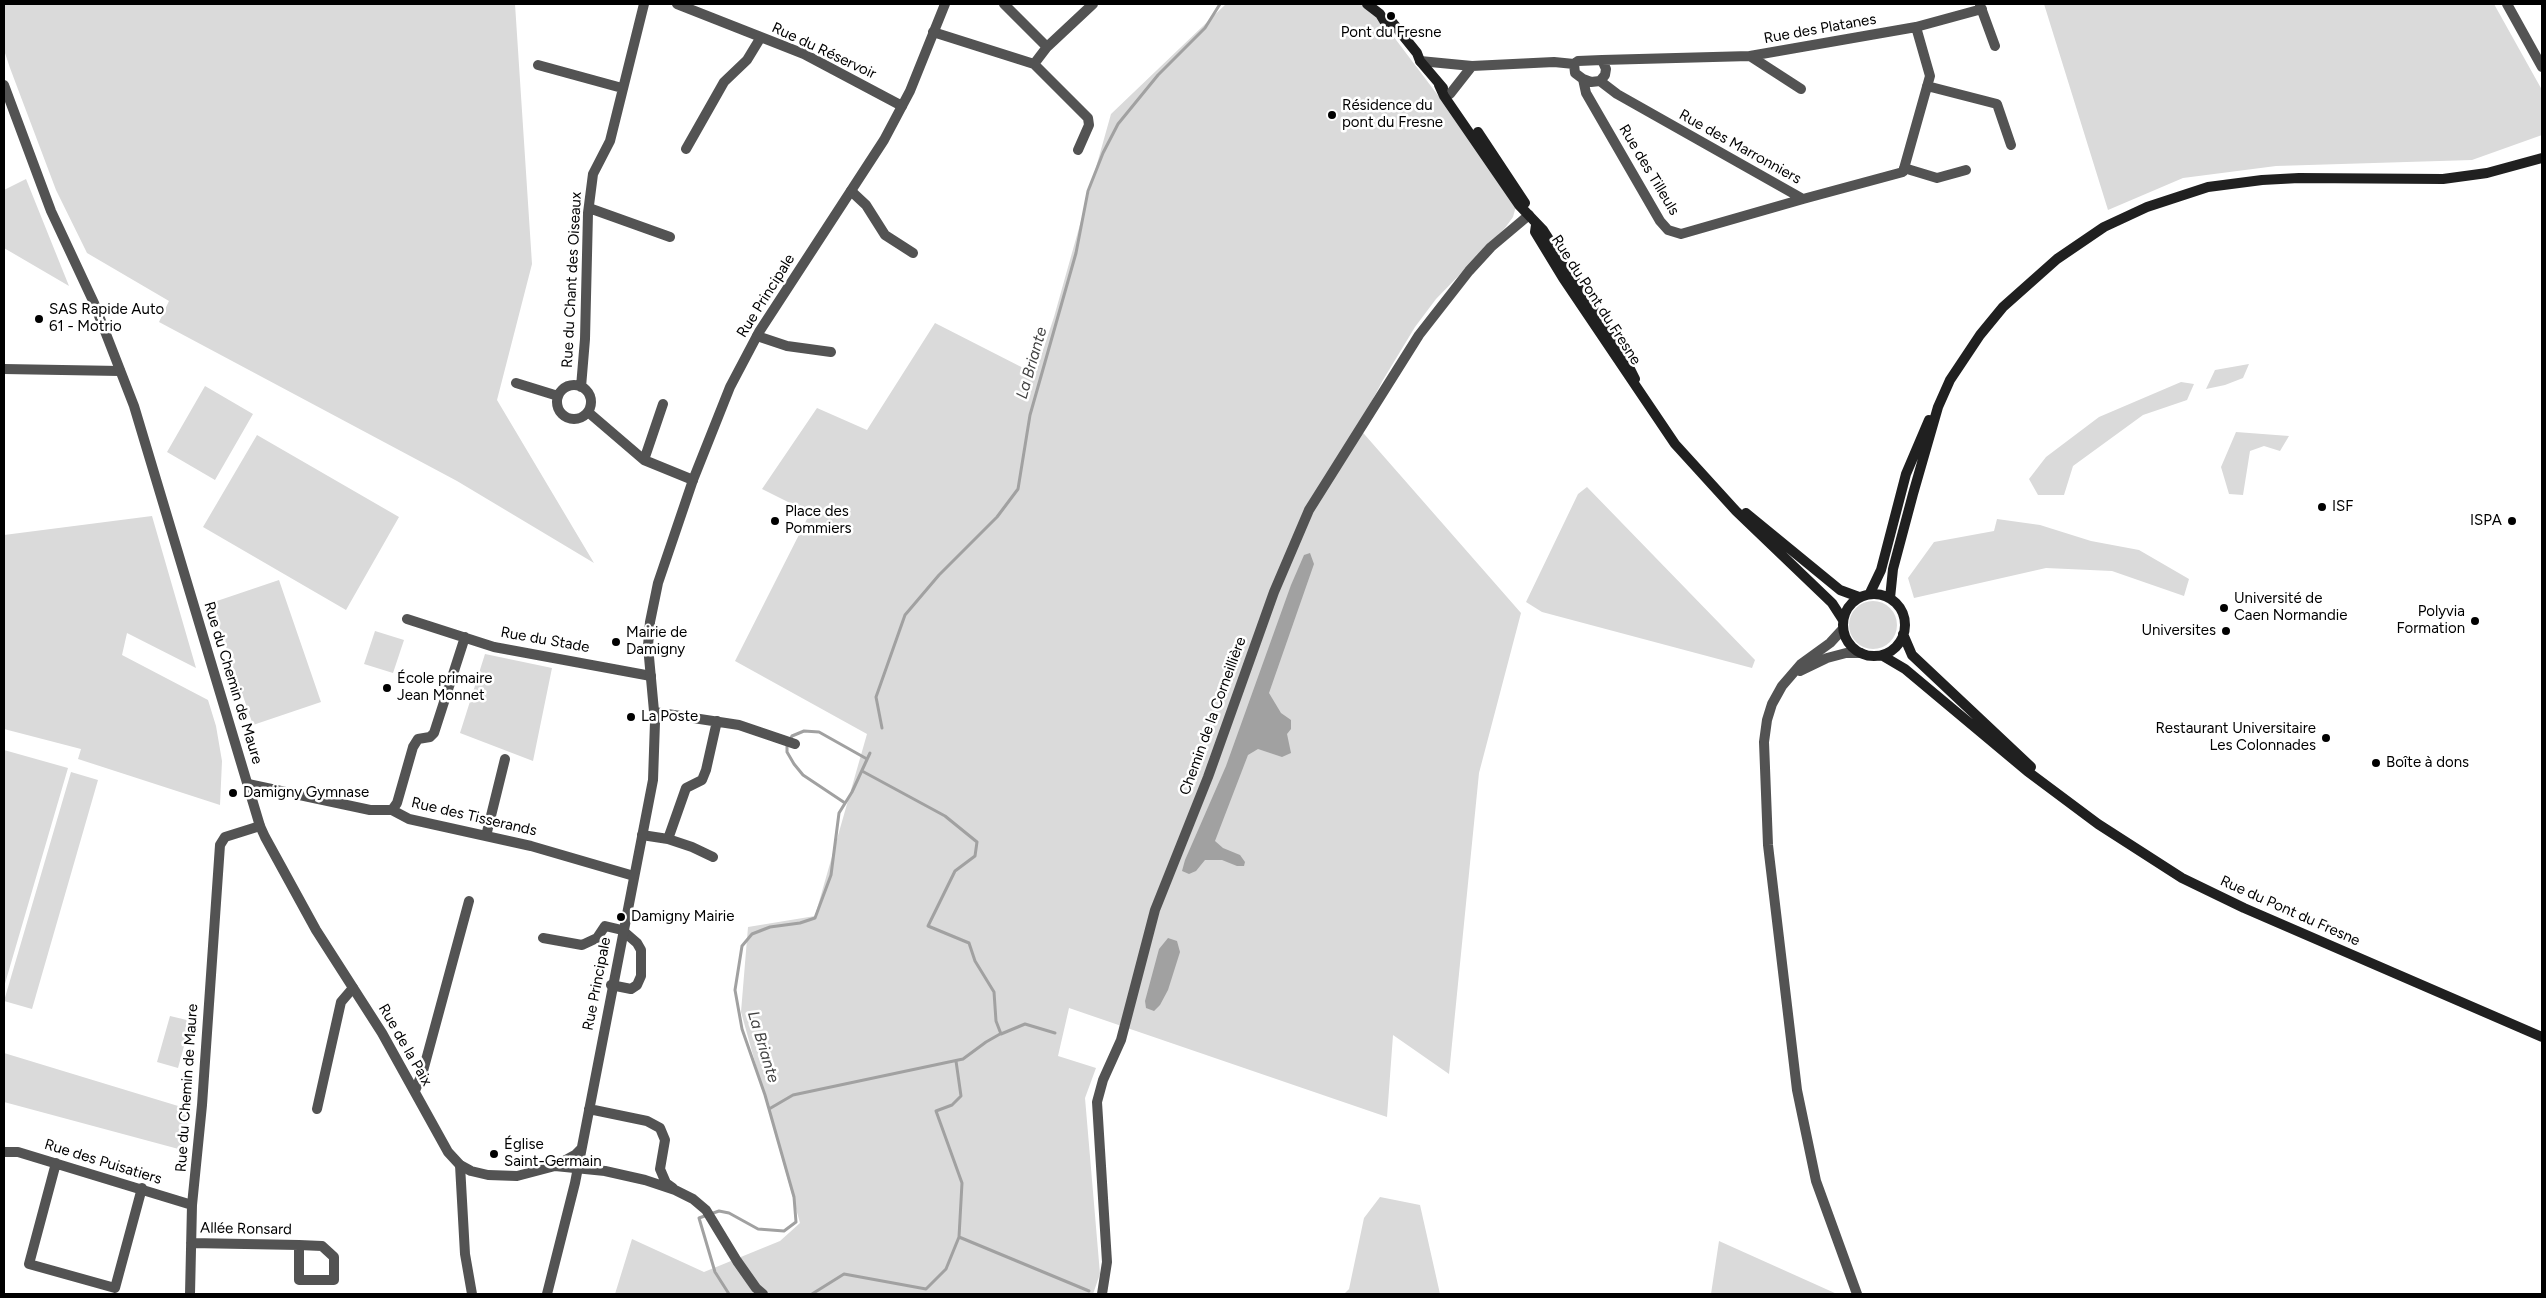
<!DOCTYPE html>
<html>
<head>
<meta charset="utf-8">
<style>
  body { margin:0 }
  #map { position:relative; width:2546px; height:1298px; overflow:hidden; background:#fff; font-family:Figtree,sans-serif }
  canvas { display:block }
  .frame { position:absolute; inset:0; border:5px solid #000; pointer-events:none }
</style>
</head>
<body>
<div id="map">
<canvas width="2546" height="1298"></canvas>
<div class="frame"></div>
</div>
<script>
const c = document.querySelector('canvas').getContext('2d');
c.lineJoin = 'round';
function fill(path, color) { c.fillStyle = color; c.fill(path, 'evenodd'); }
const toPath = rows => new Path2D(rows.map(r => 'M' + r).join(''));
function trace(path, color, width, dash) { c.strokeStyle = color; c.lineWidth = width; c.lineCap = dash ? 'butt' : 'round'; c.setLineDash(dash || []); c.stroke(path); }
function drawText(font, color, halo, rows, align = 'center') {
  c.font = font + ' Figtree,sans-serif'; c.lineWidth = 5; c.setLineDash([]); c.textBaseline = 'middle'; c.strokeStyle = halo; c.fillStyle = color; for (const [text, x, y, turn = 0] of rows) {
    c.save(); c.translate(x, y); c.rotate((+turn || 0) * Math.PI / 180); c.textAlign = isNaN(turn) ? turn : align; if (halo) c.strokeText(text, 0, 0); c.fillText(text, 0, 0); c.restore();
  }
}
fill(toPath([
  [4,4,515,4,532,264,497,400,594,563,457,481,159,322,169,301,87,253,56,190,10,68,4,50],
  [1226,4,1369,4,1458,122,1516,206,1513,217,1505,228,1436,299,1415,327,1383,380,1358,427,1521,613,1479,773,1449,1074,1393,1035,1387,1117,1069,1008,1058,1056,1096,1068,1085,1098,1100,1274,1093,1294,615,1294,632,1239,704,1272,780,1241,800,1223,741,1012,748,927,815,916,867,734,735,661,810,513,762,489,817,408,867,430,935,323,1035,374,1054,317,1111,114],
  [2044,4,2494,4,2542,90,2542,135,2472,160,2276,166,2183,178,2108,210],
  [26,179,69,286,4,248,4,190],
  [2249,364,2243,378,2225,385,2206,389,2215,370],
  [2181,382,2194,384,2187,400,2143,415,2073,466,2064,495,2038,495,2029,479,2046,457,2099,417],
  [205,386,253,414,215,480,167,452],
  [2236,432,2289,436,2280,451,2264,446,2250,451,2243,495,2229,494,2221,467],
  [257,435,399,517,346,610,203,527],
  [1587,487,1755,660,1752,668,1542,612,1526,602,1578,494],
  [152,516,196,668,127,633,122,655,208,700,216,726,222,761,220,805,78,759,81,749,4,729,4,535],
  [1997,519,2040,525,2091,541,2139,550,2189,579,2184,596,2112,571,2046,568,1914,598,1908,578,1934,542,1994,531],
  [279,580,321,702,253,725,211,603],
  '1849 625a24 24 0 1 1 48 0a24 24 0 1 1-48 0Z',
  [375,631,404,640,393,673,364,664],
  [485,654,552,668,533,761,460,733],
  [4,750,68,768,4,987],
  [71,772,98,780,32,1009,4,1001],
  [170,1016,191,1021,178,1068,157,1062],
  [4,1053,188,1109,186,1151,4,1102],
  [1380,1197,1420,1205,1440,1294,1344,1294,1349,1289,1364,1218],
  [1719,1241,1837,1294,1711,1294]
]), '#dadada');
fill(toPath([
  [1310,553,1314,564,1269,693,1281,713,1291,720,1291,729,1287,734,1291,753,1282,757,1258,749,1248,755,1215,841,1223,848,1240,855,1245,862,1244,866,1237,866,1222,860,1205,860,1196,871,1189,874,1182,871,1185,860,1226,766,1291,585,1304,555],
  [1168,938,1177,941,1180,952,1168,990,1160,1005,1154,1011,1146,1008,1145,1001,1159,949]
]), '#a1a1a1');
trace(toPath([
  [882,728,876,697,905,615,939,575,997,517,1018,489,1030,415,1076,253,1088,191,1103,153,1118,124,1158,75,1205,28,1220,4],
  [862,771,945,816,977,842,975,856,955,871,928,926,969,943,975,961,994,992,996,1021,1001,1034,1025,1024,1055,1033],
  [845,803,803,775,794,764,787,752,787,746,792,736,804,731,819,732,867,759],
  [769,1109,793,1095,963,1059,986,1042,1000,1034],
  [959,1237,1089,1291],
  [729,1294,715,1272,699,1218,719,1211,729,1213,758,1229,784,1231,796,1222,794,1197,765,1095,742,1029,735,990,742,946,752,934,770,927,800,923,815,918,831,875,839,813,852,792,870,753],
  [812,1294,844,1274,926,1289,946,1269,959,1237,962,1183,936,1111,952,1105,961,1096,956,1061]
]), '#a1a1a1', 3);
trace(toPath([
  [677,4,804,54,902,106],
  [1004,4,1047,47],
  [2507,4,2542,67],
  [1980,5,1995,46],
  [933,32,1034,64,1047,47,1093,4],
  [1750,56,1801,89],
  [1602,60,1750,56,1916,27,1982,9],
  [1420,61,1472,66,1554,62,1574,64,1578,61,1602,60,1606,69,1605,75,1600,81,1591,82,1583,79,1575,73,1574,64],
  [1034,64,1088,118,1089,125,1078,150],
  [538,65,622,88],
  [1583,79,1586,93,1660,221,1668,230,1681,234,1803,199],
  [1600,81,1617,94,1803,199,1903,172,1930,76,1916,27],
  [1927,86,1997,104,2011,145],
  [1450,94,1472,66],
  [686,149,724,82,747,60,761,37],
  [1904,168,1937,178,1966,170],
  [851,191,866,205,885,235,913,253],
  [589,208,670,237],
  [757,336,787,346,831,352],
  [4,369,120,371],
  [516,383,558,396],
  '557 402a17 17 0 1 1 34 0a17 17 0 1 1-34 0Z',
  [581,387,585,339,588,213,593,174,610,141,644,4],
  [588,412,644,460,693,480],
  [644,460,663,404],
  [407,619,494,647,651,676],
  [1842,630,1830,643,1801,664,1782,686,1772,704,1767,720,1764,742,1768,845,1797,1090,1816,1181,1857,1294],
  [1800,671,1827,658,1846,653,1861,653],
  [654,712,739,725,795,744],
  [248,784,370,810,392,810,409,819,531,846,634,876],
  [392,810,397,803,413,747,418,739,430,737,434,733,465,637],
  [642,835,668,839,686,788,702,780,706,770,717,721],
  [486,836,505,759],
  [668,839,692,847,713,857],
  [543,938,582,945,597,938,605,926,622,930,637,943,641,950,641,976,637,985,631,989,611,985],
  [415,1091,423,1071,469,901],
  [317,1109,341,1002,353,988],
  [4,1152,18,1152,192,1205],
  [56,1163,29,1264,115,1288,142,1188],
  [460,1165,465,1254,472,1294],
  [191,1243,299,1245,322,1246,334,1257,334,1280,299,1280,299,1245],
  [190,1294,192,1205,202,1105,220,845,225,837,260,826],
  [1102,1294,1107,1262,1097,1102,1103,1080,1121,1040,1155,910,1208,777,1274,592,1309,510,1419,335,1469,271,1491,247,1529,215]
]), '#535353', 10);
trace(toPath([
  [4,85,51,211,94,303,134,406,260,826,265,837,316,930,382,1033,448,1152,460,1165,471,1171,488,1175,517,1176,555,1166,575,1155,581,1149],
  [589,1109,647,1121,660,1128,665,1140,660,1169,666,1183,673,1188],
  [555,1166,605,1171,645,1180,675,1190,693,1199,706,1210,737,1261,756,1288,763,1294],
  [547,1294,575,1183,653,780,655,722,648,646,650,622,658,583,693,480,730,387,759,332,884,140,910,91,945,4]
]), '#535353', 10);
trace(toPath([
  [1367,4,1380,14,1386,24],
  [1385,19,1392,22,1417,53,1420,61,1443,88],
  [1439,85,1444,96,1519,205,1543,230,1624,357,1635,379],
  [1478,132,1525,203],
  [1536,225,1535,232,1563,278,1675,444,1736,511,1832,603,1843,620],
  [1746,513,1840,590,1859,597],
  [1870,593,1881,570,1906,474,1929,420],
  '1843 625a31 31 0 1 1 62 0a31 31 0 1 1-62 0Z',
  [1890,598,1893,569,1913,494,1938,407,1950,380,1980,335,2003,307,2057,259,2104,227,2147,207,2208,187,2262,180,2299,178,2443,179,2487,173,2542,158],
  [1903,634,1912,655,2031,767],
  [1883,656,1905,669,2027,771,2098,824,2182,878,2244,908,2542,1037]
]), '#202020', 10);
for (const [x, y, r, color] of [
  [1391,16,5,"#000"],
  [1332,115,5,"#000"],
  [39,319,5,"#000"],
  [2322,507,5,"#000"],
  [775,521,5,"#000"],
  [2512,521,5,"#000"],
  [2224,608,5,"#000"],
  [2475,621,5,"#000"],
  [2226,631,5,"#000"],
  [616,642,5,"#000"],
  [387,688,5,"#000"],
  [631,717,5,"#000"],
  [2326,738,5,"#000"],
  [2376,763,5,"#000"],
  [233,793,5,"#000"],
  [621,917,5,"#000"],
  [494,1154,5,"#000"]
]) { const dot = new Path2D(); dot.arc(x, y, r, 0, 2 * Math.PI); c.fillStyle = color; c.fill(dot); trace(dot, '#fff', 2); }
drawText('15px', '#000', '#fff', [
  ["Rue des Platanes",1820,29,-10],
  ["Rue du Réservoir",824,51,25],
  ["Rue des Marronniers",1740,147,29],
  ["Rue des Tilleuls",1649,170,59],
  ["Rue du Chant des Oiseaux",572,280,-87],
  ["Rue Principale",766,296,-58],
  ["Rue du Pont du Fresne",1596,300,57],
  ["Rue du Stade",545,640,10],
  ["Rue du Chemin de Maure",233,683,73],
  ["Chemin de la Corneillière",1213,716,-70],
  ["Rue des Tisserands",474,817,13],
  ["Rue du Pont du Fresne",2290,911,24],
  ["Rue Principale",597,984,-79],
  ["Rue de la Paix",405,1045,60],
  ["Rue du Chemin de Maure",187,1088,-86],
  ["Rue des Puisatiers",103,1162,17],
  ["Allée Ronsard",246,1229,1]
]);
drawText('15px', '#000', '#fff', [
  ["Pont du Fresne",1391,33,"center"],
  ["Résidence du",1342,106],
  ["pont du Fresne",1342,123],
  ["SAS Rapide Auto",49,310],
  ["61 - Motrio",49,327],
  ["ISF",2332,507],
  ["Place des",785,512],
  ["Pommiers",785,529],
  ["ISPA",2502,521,"right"],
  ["Université de",2234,599],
  ["Caen Normandie",2234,616],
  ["Polyvia",2465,612,"right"],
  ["Formation",2465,629,"right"],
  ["Universites",2216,631,"right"],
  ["Mairie de",626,633],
  ["Damigny",626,650],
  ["École primaire",397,679],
  ["Jean Monnet",397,696],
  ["La Poste",641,717],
  ["Restaurant Universitaire",2316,729,"right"],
  ["Les Colonnades",2316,746,"right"],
  ["Boîte à dons",2386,763],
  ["Damigny Gymnase",243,793],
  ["Damigny Mairie",631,917],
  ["Église",504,1145],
  ["Saint-Germain",504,1162]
], 'left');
drawText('italic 16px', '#424242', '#fff', [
  ["La Briante",1032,363,-74],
  ["La Briante",763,1047,73]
]);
</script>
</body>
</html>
